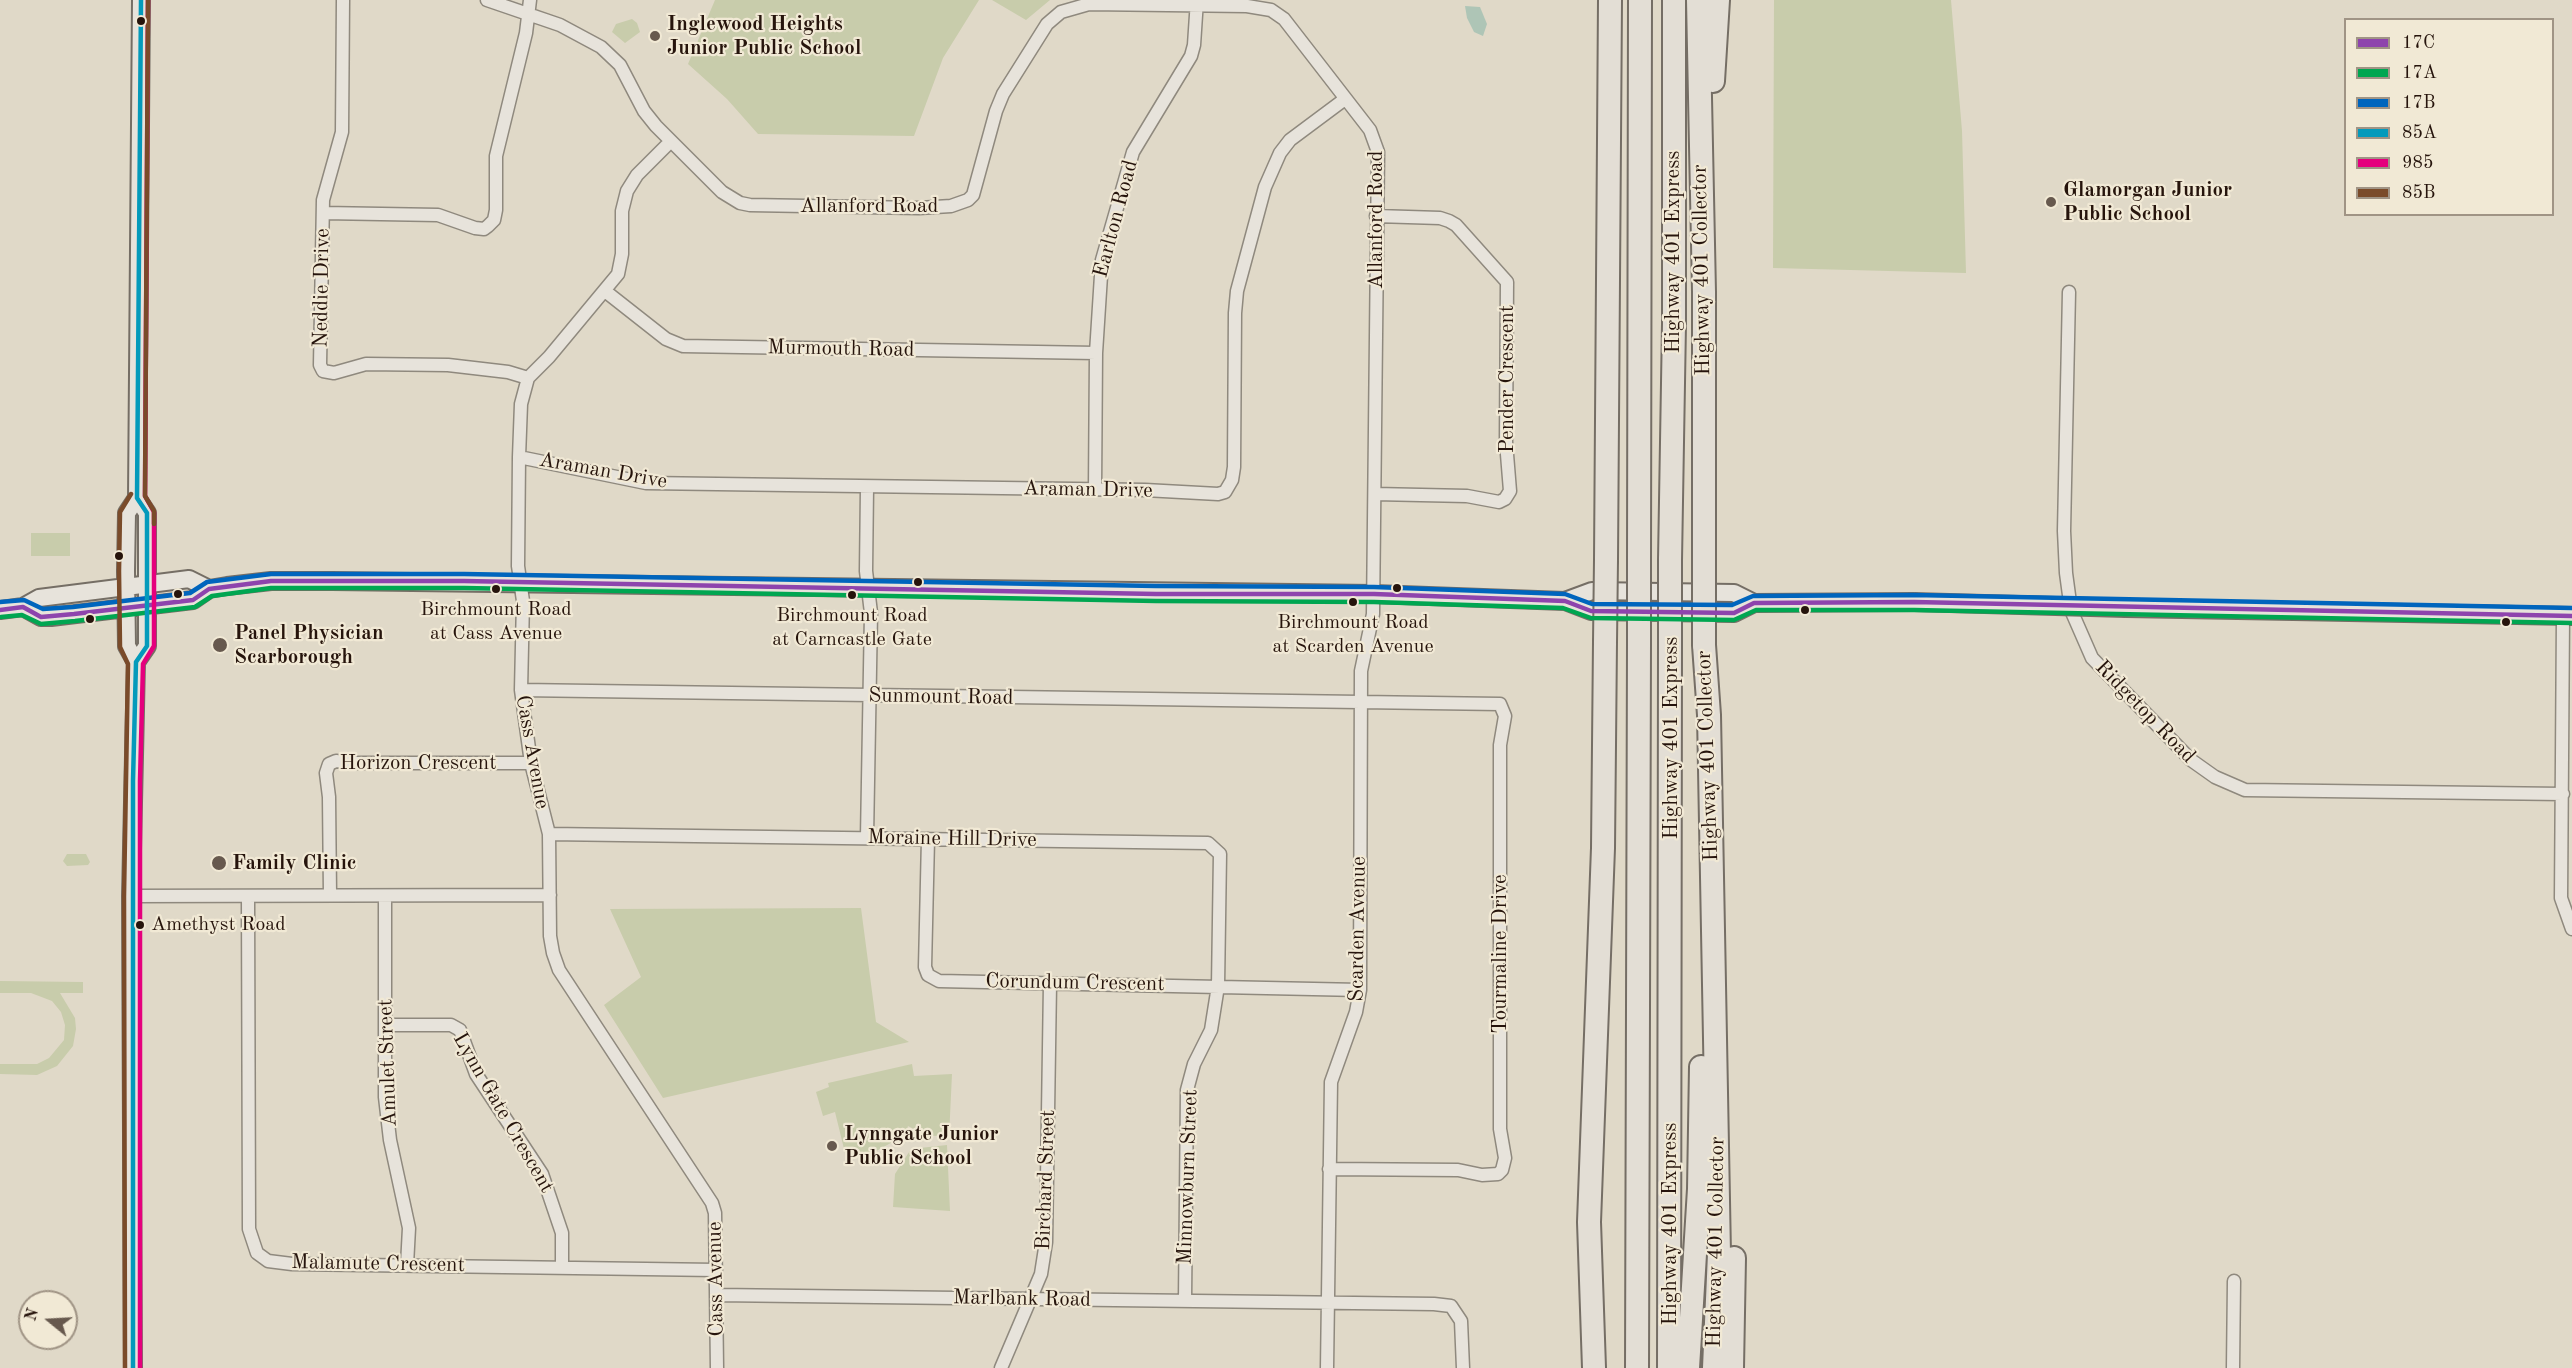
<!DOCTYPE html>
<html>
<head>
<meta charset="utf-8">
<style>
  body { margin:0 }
  #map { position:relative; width:2572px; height:1368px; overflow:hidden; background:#e0d9c8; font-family:"Old Standard TT",serif }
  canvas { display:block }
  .legend { position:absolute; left:2344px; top:18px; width:210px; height:198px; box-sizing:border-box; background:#f1e9d5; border:2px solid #a09485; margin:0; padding:8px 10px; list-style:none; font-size:18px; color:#26140c }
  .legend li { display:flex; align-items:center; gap:12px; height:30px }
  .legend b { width:30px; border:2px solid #a09485 }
  .north { position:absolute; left:18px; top:1290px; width:60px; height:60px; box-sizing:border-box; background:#f1e9d5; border:2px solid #a09485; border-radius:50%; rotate:288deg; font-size:16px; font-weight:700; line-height:24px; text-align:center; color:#26140c }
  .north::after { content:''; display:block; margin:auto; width:21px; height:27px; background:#67594e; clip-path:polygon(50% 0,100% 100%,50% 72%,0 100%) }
</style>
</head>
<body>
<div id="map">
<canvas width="2572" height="1368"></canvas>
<ul class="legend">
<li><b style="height:8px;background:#8e44ad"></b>17C</li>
<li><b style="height:8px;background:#00a651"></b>17A</li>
<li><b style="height:8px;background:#0065bd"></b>17B</li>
<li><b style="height:8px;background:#049abb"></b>85A</li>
<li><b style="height:8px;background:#e5007d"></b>985</li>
<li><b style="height:8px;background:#7a4b2a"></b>85B</li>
</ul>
<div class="north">N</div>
</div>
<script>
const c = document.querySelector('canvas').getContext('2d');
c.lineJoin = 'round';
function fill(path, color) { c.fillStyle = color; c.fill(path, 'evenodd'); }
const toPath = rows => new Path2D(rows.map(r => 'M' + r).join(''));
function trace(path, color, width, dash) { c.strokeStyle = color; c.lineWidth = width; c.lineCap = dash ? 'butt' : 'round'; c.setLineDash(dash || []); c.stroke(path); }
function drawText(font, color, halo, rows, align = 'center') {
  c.font = font + ' "Old Standard TT",serif'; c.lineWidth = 4.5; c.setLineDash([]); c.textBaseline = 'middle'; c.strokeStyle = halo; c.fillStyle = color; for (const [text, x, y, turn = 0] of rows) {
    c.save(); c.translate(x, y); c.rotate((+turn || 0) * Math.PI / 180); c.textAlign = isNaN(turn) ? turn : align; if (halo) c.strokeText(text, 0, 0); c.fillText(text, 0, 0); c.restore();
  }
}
fill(toPath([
  [715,0,979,0,943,58,914,136,758,134,727,99,688,64],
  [992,0,1050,0,1026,20],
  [1774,0,1951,0,1962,131,1966,273,1773,268],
  [632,19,637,23,640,32,625,43,612,32,616,24],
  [31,533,70,533,70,556,31,556],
  [67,854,86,854,90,862,88,865,67,866,63,861],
  [861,908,876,1022,909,1042,663,1098,604,1005,641,977,610,909],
  [0,981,83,982,83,993,60,993,75,1018,76,1029,73,1046,57,1066,37,1075,0,1074,0,1064,37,1064,49,1058,64,1040,65,1025,61,1012,52,1001,31,993,0,993],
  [912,1064,914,1076,952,1074,949,1137,925,1135,908,1126,905,1135,871,1154,846,1157,835,1112,823,1116,816,1092,829,1087,828,1083],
  [947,1145,950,1211,893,1207,895,1174,911,1149]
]), '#c8ccab');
fill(toPath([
  [1465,6,1480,7,1487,24,1483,36,1474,32,1467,18]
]), '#aec5b6');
const street = toPath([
  [343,0,342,132,323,200,320,365,323,371,334,373,366,364,448,365,508,372,528,378],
  [487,0,560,25,601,47,620,65,644,111,656,126,722,192,740,203,750,205,919,208,951,206,968,200,973,195,996,111,1003,94,1047,24,1061,12,1089,4,1247,6,1271,10,1284,19,1370,130,1378,152,1373,614,1361,671,1360,990,1356,1012,1331,1082,1327,1368],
  [671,141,637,175,627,191,622,211,622,254,618,274,549,357,528,378,521,404,519,457,518,566,523,601,521,690,531,763,549,834,550,936,553,953,559,970,712,1203,715,1213,717,1368],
  [324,213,438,215,475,228,484,229,488,226,494,220,496,210,496,156,526,33,530,0],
  [605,291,666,339,683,346,1096,353],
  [2069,292,2064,531,2066,573,2071,610,2092,658,2191,760,2215,777,2245,790,2563,794],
  [519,457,646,483,1145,490,1218,494,1225,492,1232,480,1234,467,1235,313,1237,291,1265,187,1280,153,1290,140,1345,99],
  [867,488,866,571,871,613,867,837],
  [1095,490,1096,353,1102,260,1133,152,1191,56,1194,45,1197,0],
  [1375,494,1467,496,1499,502,1505,499,1510,491,1506,442,1507,282,1456,225,1449,221,1440,218,1376,216],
  [2563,616,2561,898,2572,929],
  [521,690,1500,704,1505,716,1500,745,1500,1129,1505,1158,1502,1170,1498,1174,1482,1175,1458,1170,1329,1169],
  [549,834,1208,843,1220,854,1218,986,1211,1030,1194,1064,1187,1090,1185,1301],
  [928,839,925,967,928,975,939,981,1360,990],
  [330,895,329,797,326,773,329,764,336,761,352,763,531,763],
  [131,896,550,895],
  [248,896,249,1229,257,1253,268,1261,292,1264,716,1270],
  [385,896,385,1097,390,1140,409,1228,407,1265],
  [385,1025,451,1025,460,1030,476,1074,542,1174,562,1233,562,1267],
  [717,1295,1434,1304,1451,1306,1461,1321,1463,1368],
  [1001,1368,1041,1274,1046,1242,1050,984],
  [2233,1368,2234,1281]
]);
const secondary = toPath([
  [1565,601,1592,591,1734,593,1754,603],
  [23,607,41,617,51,617,193,600,209,589,227,586,271,581,332,581,1374,594,1565,601,1591,611,1734,613,1754,603,1914,602],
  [2126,608,2572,616],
  [0,610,23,607,39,598,189,579,209,589],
  [136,662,147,646,147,513,137,498,141,0],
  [133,1368,131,896,136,662,127,646,126,571,127,513,137,498]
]);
const highway = toPath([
  [1698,0,1704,292,1704,561],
  [1713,81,1718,0],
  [1606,560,1610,0],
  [1639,560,1640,0],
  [1670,560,1674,324,1674,0],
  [1704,645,1709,715,1719,1254,1714,1368],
  [1594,1368,1589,1222,1603,848,1605,642],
  [1637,1368,1639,643],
  [1669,1368,1670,643],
  [1688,1368,1699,1189,1701,1067],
  [1732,1368,1734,1258]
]);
trace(street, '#8f897e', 15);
trace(secondary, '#756e65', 20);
trace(highway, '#756e65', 26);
trace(street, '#e7e3db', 12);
trace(secondary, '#e7e3db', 16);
trace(highway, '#e3ded5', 22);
const secondaryBridge = toPath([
  [1914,602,2126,608]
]);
const highwayBridge = toPath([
  [1670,560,1670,643],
  [1605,642,1606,560],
  [1639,643,1639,560],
  [1704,645,1704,561]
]);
trace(secondaryBridge, '#756e65', 20, []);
trace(highwayBridge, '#756e65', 26, []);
trace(secondaryBridge, '#e7e3db', 16);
trace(highwayBridge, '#e3ded5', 22);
trace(toPath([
  [0,610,23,607,41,617,74,614,193,600,209,589,271,581,464,581,1156,594,1374,594,1565,601,1591,611,1734,613,1754,603,1914,602,2572,616]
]), '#8e44ad', 4.5);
trace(toPath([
  [1,617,22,615,41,624,75,621,195,607,212,596,271,588,464,588,1156,601,1374,602,1563,608,1591,618,1734,620,1756,610,1914,610,2572,623]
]), '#00a651', 4.5);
trace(toPath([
  [0,602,24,600,43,609,73,607,190,593,207,582,271,574,464,574,1156,586,1374,587,1565,594,1592,604,1732,605,1753,596,1914,595,2572,608]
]), '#0065bd', 4.5);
trace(toPath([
  [133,1368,133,781,136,662,147,646,147,513,137,498,141,0]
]), '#049abb', 4.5);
trace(toPath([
  [140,1368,140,781,143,664,154,646,154,512,145,496,148,0]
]), '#e5007d', 4.5);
trace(toPath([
  [148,0,145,496,154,511,154,524],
  [125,1368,124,896,128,664,120,647,119,571,120,512,131,494]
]), '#7a4b2a', 4.5);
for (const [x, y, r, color] of [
  [141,21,5,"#26140c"],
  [655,36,6,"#67594e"],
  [2051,202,6,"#67594e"],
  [119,556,5,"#26140c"],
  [918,582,5,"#26140c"],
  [1397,588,5,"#26140c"],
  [496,589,5,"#26140c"],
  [178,594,5,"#26140c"],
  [852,595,5,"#26140c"],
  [1353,602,5,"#26140c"],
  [1805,610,5,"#26140c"],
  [90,619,5,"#26140c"],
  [2506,622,5,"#26140c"],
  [220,645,8,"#67594e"],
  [219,863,8,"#67594e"],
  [140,925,5,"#26140c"],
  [832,1146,6,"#67594e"]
]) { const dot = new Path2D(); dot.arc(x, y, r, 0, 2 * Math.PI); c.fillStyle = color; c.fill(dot); trace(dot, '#f1e9d5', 2); }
drawText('20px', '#26140c', '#f1e9d5', [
  ["Birchmount Road",496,610],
  ["at Cass Avenue",496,634],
  ["Birchmount Road",852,616],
  ["at Carncastle Gate",852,640],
  ["Birchmount Road",1353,623],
  ["at Scarden Avenue",1353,647],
  ["Amethyst Road",151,925,"left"]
]);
drawText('bold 21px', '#26140c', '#f1e9d5', [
  ["Inglewood Heights",667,24],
  ["Junior Public School",667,48],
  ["Glamorgan Junior",2063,190],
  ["Public School",2063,214],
  ["Panel Physician",234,633],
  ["Scarborough",234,657],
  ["Family Clinic",232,863],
  ["Lynngate Junior",844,1134],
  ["Public School",844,1158]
], 'left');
drawText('21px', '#26140c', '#f1e9d5', [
  ["Allanford Road",869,206],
  ["Earlton Road",1116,219,-75],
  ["Allanford Road",1376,220,-90],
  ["Highway 401 Express",1673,252,-90],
  ["Highway 401 Collector",1702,270,-91],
  ["Neddie Drive",322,288,-89],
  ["Murmouth Road",841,349,1],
  ["Pender Crescent",1507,379,-90],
  ["Araman Drive",603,471,10],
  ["Araman Drive",1088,490,1],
  ["Sunmount Road",941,697,1],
  ["Ridgetop Road",2145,712,46],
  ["Highway 401 Express",1671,738,-90],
  ["Cass Avenue",532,752,80],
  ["Highway 401 Collector",1708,756,-92],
  ["Horizon Crescent",418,763],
  ["Moraine Hill Drive",952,839,1],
  ["Scarden Avenue",1358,929,-89],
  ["Tourmaline Drive",1500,954,-90],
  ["Corundum Crescent",1075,983,1],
  ["Amulet Street",388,1063,-92],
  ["Lynn Gate Crescent",503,1113,60],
  ["Minnowburn Street",1188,1177,-88],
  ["Birchard Street",1046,1180,-88],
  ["Highway 401 Express",1670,1224,-90],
  ["Highway 401 Collector",1716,1242,-89],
  ["Malamute Crescent",378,1264,1],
  ["Cass Avenue",716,1279,-91],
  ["Marlbank Road",1022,1299,1]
]);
</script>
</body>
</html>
